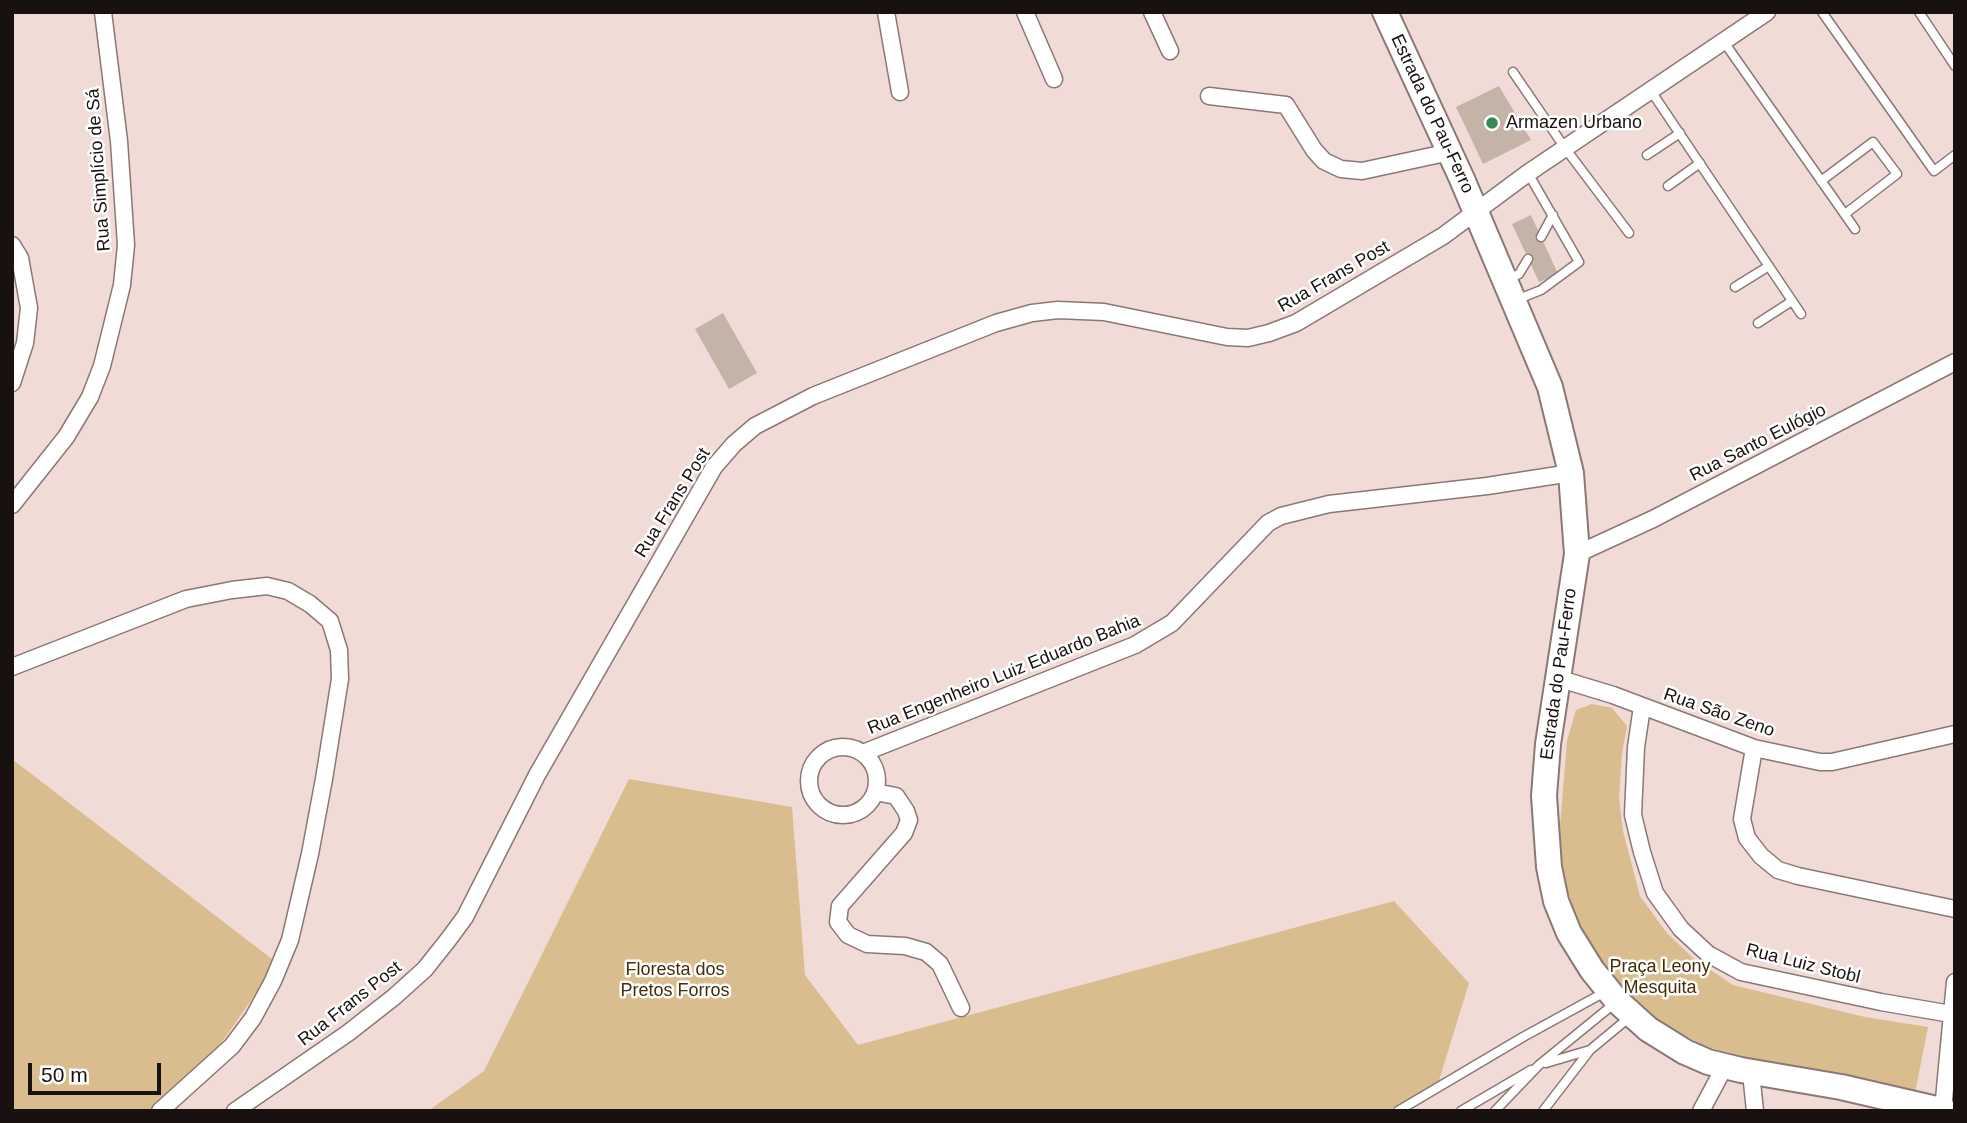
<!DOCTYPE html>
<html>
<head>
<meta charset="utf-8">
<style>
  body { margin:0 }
  #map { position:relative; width:1967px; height:1123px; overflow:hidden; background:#f0dbd6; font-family:Arial,sans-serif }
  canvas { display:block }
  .frame { position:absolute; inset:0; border:14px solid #18110f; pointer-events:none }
  .scale { position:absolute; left:28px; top:1063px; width:133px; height:32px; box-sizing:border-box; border:4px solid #18110f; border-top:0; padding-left:9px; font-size:21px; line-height:24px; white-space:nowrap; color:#18110f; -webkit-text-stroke:5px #fff; paint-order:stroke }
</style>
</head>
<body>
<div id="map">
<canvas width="1967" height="1123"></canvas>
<div class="frame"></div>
<div class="scale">50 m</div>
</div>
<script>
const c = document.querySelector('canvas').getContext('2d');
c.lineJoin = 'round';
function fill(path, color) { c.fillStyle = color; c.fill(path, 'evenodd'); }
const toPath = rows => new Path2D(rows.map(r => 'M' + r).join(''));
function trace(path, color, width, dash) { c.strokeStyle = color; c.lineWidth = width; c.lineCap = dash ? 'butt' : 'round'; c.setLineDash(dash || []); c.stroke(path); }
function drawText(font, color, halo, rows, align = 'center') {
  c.font = font + ' Arial,sans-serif'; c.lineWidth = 5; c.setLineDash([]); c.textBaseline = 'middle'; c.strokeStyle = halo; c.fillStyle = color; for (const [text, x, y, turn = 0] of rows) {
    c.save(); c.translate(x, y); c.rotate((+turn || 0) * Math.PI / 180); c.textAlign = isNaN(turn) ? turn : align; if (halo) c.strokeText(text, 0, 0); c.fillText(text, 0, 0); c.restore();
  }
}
fill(toPath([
  [1592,704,1612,708,1627,726,1622,754,1619,798,1623,831,1640,896,1666,932,1693,958,1733,985,1865,1017,1928,1027,1915,1093,1762,1062,1704,1046,1658,1020,1633,1002,1613,981,1588,945,1573,908,1563,875,1559,838,1567,741,1576,710],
  [12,759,277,963,174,1111,12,1111],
  [629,779,792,807,805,975,858,1045,1394,901,1469,983,1438,1084,1388,1111,428,1111,484,1071]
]), '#d9bd8f');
fill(toPath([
  [1499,86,1531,140,1483,164,1456,107],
  [1531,215,1558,274,1539,282,1512,224],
  [723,313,757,373,729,389,695,329]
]), '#c4b4a8');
const service = toPath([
  [1822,12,1934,171,1955,155],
  [1919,12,1955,66],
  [1724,42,1855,229],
  [1513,72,1565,148,1629,233],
  [1651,91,1801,314],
  [1647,155,1680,133],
  [1821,181,1873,142,1897,174,1845,214],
  [1668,186,1700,163],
  [1541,237,1553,215],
  [1508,279,1519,274,1528,259],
  [1735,287,1769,266],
  [1516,300,1541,290,1579,262,1528,173],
  [1758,323,1792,301],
  [1546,1063,1590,1050],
  [1398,1111,1523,1037,1605,992],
  [1461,1111,1531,1070],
  [1495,1111,1539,1065,1615,1003],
  [1543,1111,1590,1050,1631,1016]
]);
const minor = toPath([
  [886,12,900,92],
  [1025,12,1054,79],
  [1152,12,1170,51],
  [1209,96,1286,105,1314,150,1324,161,1341,169,1362,171,1450,152],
  [12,245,20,258,29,308,25,343,12,383],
  [12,505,66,437,90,397,102,366,122,285,126,245,119,141,103,12],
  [1577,554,1653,519,1955,362],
  [12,667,186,599,232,590,267,586,288,591,310,604,330,621,339,650,340,679,324,779,310,854,290,940,273,981,253,1018,232,1046,160,1111],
  [1557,678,1613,695,1754,748,1820,762,1832,762,1955,734],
  [1642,707,1636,747,1633,815,1642,852,1655,893,1681,929,1708,954,1741,972,1881,1002,1951,1014],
  '809 781a34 34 0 1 1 68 0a34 34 0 1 1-68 0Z',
  [1754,748,1742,819,1747,838,1761,856,1778,870,1798,876,1955,909],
  [863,753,1135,645,1172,623,1268,523,1281,516,1329,504,1487,486,1571,473],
  [875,792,896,796,906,811,909,820,904,833,840,906,838,922,848,935,867,944,905,946,926,952,940,964,961,1008],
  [1751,1073,1755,1111],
  [1943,1110,1955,982],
  [235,1111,348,1033,394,997,425,969,448,940,465,917,537,775,714,467,734,444,755,426,813,396,996,323,1032,313,1058,310,1104,312,1227,337,1248,338,1269,333,1296,323,1443,236,1528,173,1767,12],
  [1701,1111,1725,1066]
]);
const primary = toPath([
  [1385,12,1462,179,1550,387,1571,473,1577,554,1548,744,1544,796,1549,867,1556,901,1569,933,1592,970,1617,1001,1648,1029,1685,1052,1708,1062,1741,1070,1841,1087,1945,1111]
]);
trace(service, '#8b7874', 11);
trace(minor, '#8b7874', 19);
trace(primary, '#8b7874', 28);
trace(service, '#fff', 8);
trace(minor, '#fff', 16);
trace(primary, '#fff', 24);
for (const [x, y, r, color] of [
  [1492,123,7,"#398857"]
]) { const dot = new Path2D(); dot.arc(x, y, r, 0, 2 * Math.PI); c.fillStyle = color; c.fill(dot); trace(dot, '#fff', 2.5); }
drawText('18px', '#18110f', '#fff', [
  ["Estrada do Pau-Ferro",1432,114,65],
  ["Rua Simplício de Sá",99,170,-94],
  ["Rua Frans Post",1334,277,-30],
  ["Rua Santo Eulógio",1758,443,-27],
  ["Rua Frans Post",673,503,-58],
  ["Estrada do Pau-Ferro",1559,674,-82],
  ["Rua Engenheiro Luiz Eduardo Bahia",1004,675,-22],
  ["Rua São Zeno",1719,713,19],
  ["Rua Luiz Stobl",1803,964,14],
  ["Rua Frans Post",350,1004,-38]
]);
drawText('18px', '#18110f', '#fff', [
  ["Armazen Urbano",1506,123]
], 'left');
drawText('18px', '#432e04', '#fff', [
  ["Praça Leony",1660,967],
  ["Mesquita",1660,988],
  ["Floresta dos",675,970],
  ["Pretos Forros",675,991]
]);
</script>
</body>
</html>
